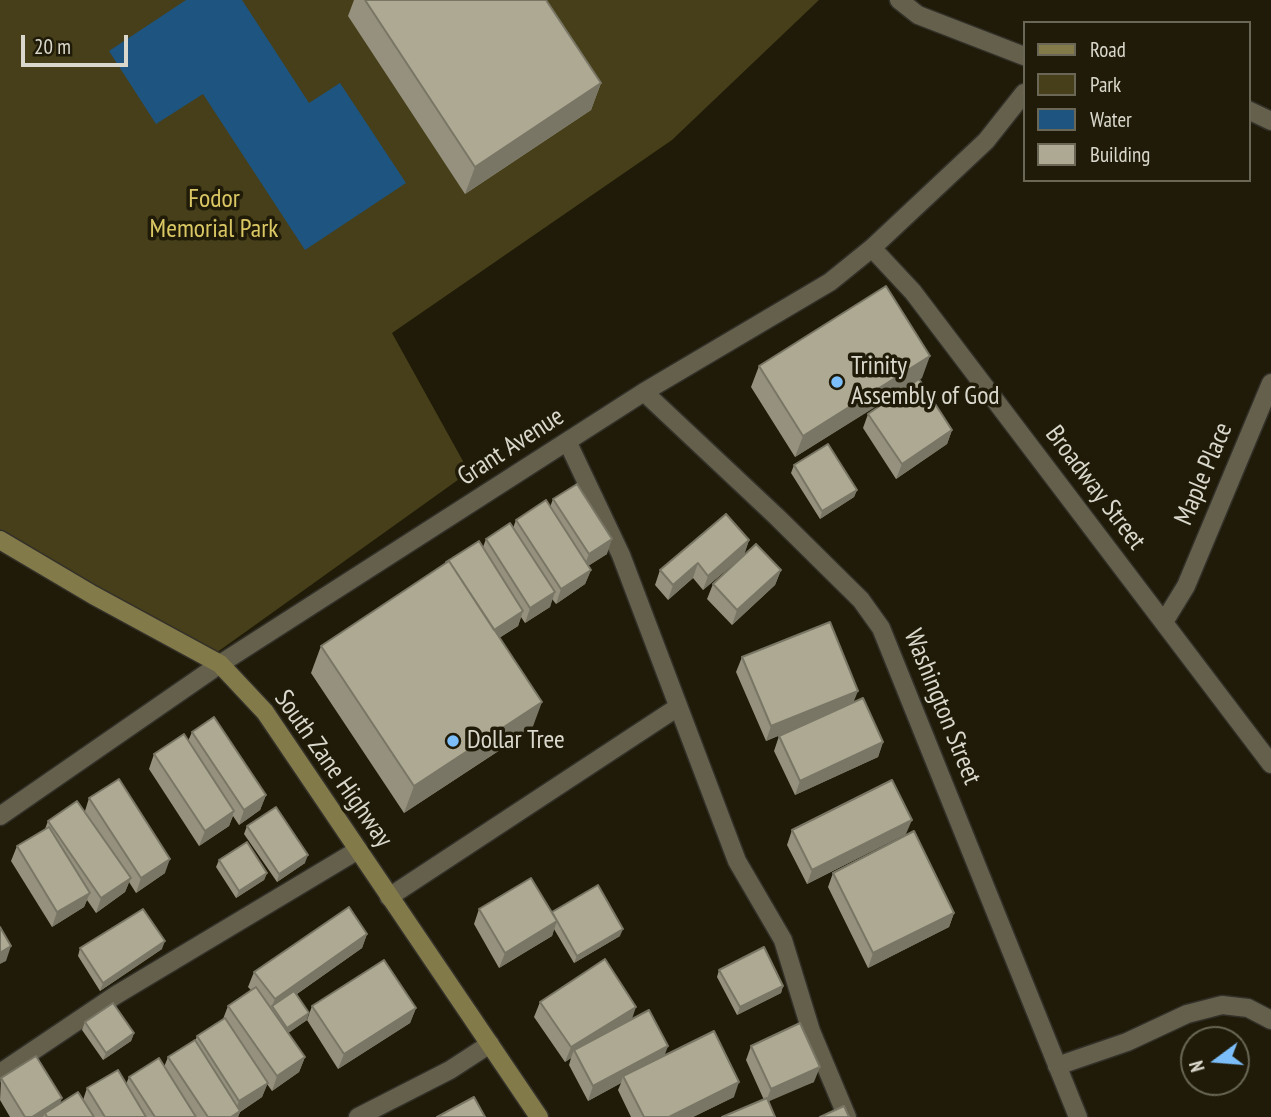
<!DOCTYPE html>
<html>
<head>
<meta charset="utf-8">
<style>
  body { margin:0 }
  #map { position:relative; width:1271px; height:1117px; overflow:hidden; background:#1f1b08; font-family:"PT Sans Narrow",sans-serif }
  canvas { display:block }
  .legend { position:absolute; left:1023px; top:21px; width:228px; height:161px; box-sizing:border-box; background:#1f1b08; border:2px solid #6a6756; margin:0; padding:9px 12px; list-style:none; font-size:21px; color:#dad8cc }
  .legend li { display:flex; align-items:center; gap:14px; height:35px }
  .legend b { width:35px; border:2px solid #6a6756 }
  .north { position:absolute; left:1180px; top:1026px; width:70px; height:70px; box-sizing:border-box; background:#1f1b08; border:2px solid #6a6756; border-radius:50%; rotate:254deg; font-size:19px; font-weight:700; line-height:28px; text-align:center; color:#dad8cc }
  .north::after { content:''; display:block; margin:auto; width:24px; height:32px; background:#7cbef9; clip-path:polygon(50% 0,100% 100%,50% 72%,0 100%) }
  .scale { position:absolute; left:21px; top:35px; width:107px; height:32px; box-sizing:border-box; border:4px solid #dad8cc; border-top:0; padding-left:9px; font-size:21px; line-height:24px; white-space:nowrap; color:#dad8cc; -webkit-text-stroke:5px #1f1b08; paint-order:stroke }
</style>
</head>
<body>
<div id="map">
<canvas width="1271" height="1117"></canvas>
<ul class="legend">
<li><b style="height:9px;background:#837a4a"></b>Road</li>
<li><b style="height:19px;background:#463f1a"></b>Park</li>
<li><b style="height:19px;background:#1d5480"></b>Water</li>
<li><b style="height:19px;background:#ada992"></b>Building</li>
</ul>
<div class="north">N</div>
<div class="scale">20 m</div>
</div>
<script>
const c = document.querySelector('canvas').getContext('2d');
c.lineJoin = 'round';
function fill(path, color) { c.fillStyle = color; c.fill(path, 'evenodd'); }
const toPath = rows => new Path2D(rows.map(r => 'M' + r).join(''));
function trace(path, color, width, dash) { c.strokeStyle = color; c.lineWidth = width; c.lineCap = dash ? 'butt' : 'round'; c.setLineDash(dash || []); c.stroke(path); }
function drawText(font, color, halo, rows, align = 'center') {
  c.font = font + ' "PT Sans Narrow",sans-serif'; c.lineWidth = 7; c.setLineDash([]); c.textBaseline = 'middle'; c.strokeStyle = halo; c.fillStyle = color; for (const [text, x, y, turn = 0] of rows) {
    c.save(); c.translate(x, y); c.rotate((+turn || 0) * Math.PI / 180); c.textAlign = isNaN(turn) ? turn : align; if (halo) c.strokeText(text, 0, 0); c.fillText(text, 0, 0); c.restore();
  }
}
fill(toPath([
  [0,0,819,0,672,140,392,333,469,472,209,658,0,531]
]), '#463f1a');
fill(toPath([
  [186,0,242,0,309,103,340,83,406,183,305,250,203,94,156,124,109,51]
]), '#1d5480');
const lane = toPath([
  [568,443,621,555,737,861,783,940,811,1031,847,1117],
  [389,897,678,707],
  [1057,1066,1127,1042,1187,1014,1222,1005,1248,1008,1271,1020],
  [0,1073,116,995,358,850]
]);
const street = toPath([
  [899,0,918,15,1024,56],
  [1248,110,1271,121],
  [872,248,913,292,1271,764],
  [644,392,777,517,861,600,881,628,1078,1117],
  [1164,622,1186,586,1271,383],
  [0,816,220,664,644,392,830,282,872,248,986,141,1024,93],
  [358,1117,450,1070,490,1044]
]);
const secondary = toPath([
  [0,540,93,595,220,664,265,712,539,1117]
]);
trace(lane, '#333029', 21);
trace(street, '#333029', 21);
trace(secondary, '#333029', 21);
trace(lane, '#64604c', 18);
trace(street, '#64604c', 18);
trace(secondary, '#837a4a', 18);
fill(toPath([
  [354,0,546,0,601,83,591,110,465,194,348,16],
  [759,366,922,378,919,379,952,430,947,444,896,479,863,428,868,414,911,384,795,457,751,387],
  [794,465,857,490,854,497,820,519,791,473],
  [553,499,607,554,588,566,591,570,585,584,556,604,552,599,550,607,525,623,521,617,518,626,499,638,532,729,404,813,311,673,321,646,483,547,486,539,513,528,516,520,550,507],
  [749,540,744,555,703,590,693,578,668,600,655,585,660,570],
  [781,570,775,585,732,625,707,599,713,584],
  [742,657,854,702,883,742,878,757,795,795,774,751,779,736,787,732,766,741,736,672],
  [192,732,266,795,260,810,239,825,233,816,229,826,199,846,149,769,154,754,188,741],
  [89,798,165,873,136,893,129,882,125,892,96,913,87,900,84,907,52,927,11,861,17,846,45,829,48,821,85,811],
  [247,826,305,863,277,882,244,834],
  [792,830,906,834,807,884,787,845],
  [219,860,267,873,264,880,236,898,216,867],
  [833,873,954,913,949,927,868,968,828,887],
  [479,909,552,912,620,936,574,963,554,929,552,936,499,968,474,924],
  [367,934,362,948,297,994,307,1020,288,1033,305,1057,299,1072,272,1091,267,1084,262,1097,240,1112,238,1117,10,1117,0,1100,1,1078,60,1103,83,1100,87,1088,126,1084,129,1077,164,1067,168,1057,195,1041,197,1036,223,1019,228,1006,251,990,248,987,254,972],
  [80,948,162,949,100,991,78,956],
  [719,970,783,986,781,993,737,1015,717,977],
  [540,1002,632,1019,665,1055,734,1097,693,1117,631,1117,618,1090,621,1083,588,1101,569,1065,571,1058,565,1062,534,1017],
  [312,1006,416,1008,410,1023,338,1069,307,1020],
  [85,1022,134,1033,131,1041,103,1060,82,1030],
  [751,1046,814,1082,764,1100,746,1060]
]), '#95917e');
fill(toPath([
  [601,83,591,110,465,194,475,167],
  [930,356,922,378,795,457,803,436],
  [952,430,947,444,896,479,902,464],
  [857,490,854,497,820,519,822,511],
  [612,539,607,554,583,569,589,554],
  [749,540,744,555,703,590,708,576],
  [698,563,693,578,668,600,673,585],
  [591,570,585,584,556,604,561,589],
  [781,570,775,585,732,625,737,610],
  [555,592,550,607,525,623,530,608],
  [523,611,518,626,485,647,490,633],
  [858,691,852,706,766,741,771,726],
  [542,702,532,729,404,813,414,786],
  [883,742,878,757,795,795,800,781],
  [266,795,260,810,239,825,244,810],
  [234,811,229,826,199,846,205,831],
  [912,820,906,834,807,884,812,870],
  [308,855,305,863,277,882,279,874],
  [170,859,165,873,136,893,141,878],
  [267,873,264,880,236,898,239,891],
  [131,878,125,892,96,913,101,898],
  [90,893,84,907,52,927,57,912],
  [954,913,949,927,868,968,873,953],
  [557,921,552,936,499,968,505,953],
  [623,929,620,936,574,963,577,956],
  [367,934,362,948,274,1010,272,1006,275,999],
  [165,941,162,949,100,991,103,983],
  [11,946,6,961,0,964,0,953],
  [783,986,781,993,737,1015,740,1007],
  [636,1007,631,1022,574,1050,571,1058,565,1062,571,1047],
  [416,1008,410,1023,338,1069,344,1054],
  [309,1013,307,1020,284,1036,287,1028],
  [134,1033,131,1041,103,1060,106,1053],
  [668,1046,663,1060,623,1076,621,1083,588,1101,593,1086],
  [305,1057,299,1072,272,1091,277,1076],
  [820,1067,814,1082,765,1103,771,1089],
  [739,1082,734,1097,693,1117,669,1117],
  [268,1083,262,1097,240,1112,238,1117,231,1117,234,1115,239,1101],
  [62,1098,57,1113,45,1113,43,1117,32,1117]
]), '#797666');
const building = toPath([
  [365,0,546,0,601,83,475,167,365,0],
  [886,286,930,356,803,436,759,366,886,286],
  [919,379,952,430,902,464,868,414,919,379],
  [828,444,857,490,822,511,794,465,828,444],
  [577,484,612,539,589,554,553,499,577,484],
  [546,500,591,570,561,589,516,520,546,500],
  [726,514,749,540,708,576,698,563,673,585,660,570,726,514],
  [510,523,555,592,530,608,486,539,510,523],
  [479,541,523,611,494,630,449,561,446,562,479,541],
  [756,544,781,570,737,610,713,584,756,544],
  [449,561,542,702,414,786,321,646,449,561],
  [830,622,858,691,771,726,742,657,830,622],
  [863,698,883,742,800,781,779,736,863,698],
  [214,717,266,795,244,810,192,732,214,717],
  [184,734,234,811,205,831,154,754,184,734],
  [119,779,170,859,141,878,89,798,119,779],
  [892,780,912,820,812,870,792,830,892,780],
  [77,801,131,878,101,898,48,821,77,801],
  [276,807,308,855,279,874,247,826,276,807],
  [49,827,90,893,57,912,17,846,49,827],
  [914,831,954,913,873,953,833,873,914,831],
  [247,842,267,873,239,891,219,860,247,842],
  [531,878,557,921,505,953,479,909,531,878],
  [598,885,623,929,577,956,552,912,598,885],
  [349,907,367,934,275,999,254,972,349,907],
  [143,909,165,941,103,983,80,948,143,909],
  [0,927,11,946,0,953,0,927],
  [764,947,783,986,740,1007,719,970,764,947],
  [605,959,636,1007,571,1047,540,1002,605,959],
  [384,960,416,1008,344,1054,312,1006,384,960],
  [256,987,305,1057,277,1076,228,1006,256,987],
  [294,991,309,1013,287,1028,272,1006,294,991],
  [113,1003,134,1033,106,1053,85,1022,113,1003],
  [649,1010,668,1046,593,1086,574,1050,649,1010],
  [225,1018,268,1083,239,1101,197,1036,225,1018],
  [800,1023,820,1067,771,1089,751,1046,800,1023],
  [714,1031,739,1082,669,1117,644,1117,623,1076,714,1031],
  [195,1040,240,1111,231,1117,208,1117,168,1057,195,1040],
  [36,1056,62,1098,32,1117,25,1117,1,1078,36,1056],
  [159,1058,196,1117,155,1117,129,1077,159,1058],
  [118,1070,146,1117,105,1117,87,1088,118,1070],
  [78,1092,94,1117,47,1117,45,1113,78,1092],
  [474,1097,485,1117,437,1117,474,1097],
  [767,1098,775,1117,722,1117,767,1098],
  [844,1106,849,1117,820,1117,844,1106]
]);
fill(building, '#ada992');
trace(building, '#797666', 2);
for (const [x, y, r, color] of [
  [837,382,7,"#7cbef9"],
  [453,741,7,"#7cbef9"]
]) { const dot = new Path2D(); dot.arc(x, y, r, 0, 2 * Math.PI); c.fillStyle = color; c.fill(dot); trace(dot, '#1f1b08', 2.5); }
drawText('26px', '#dac764', '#1f1b08', [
  ["Fodor",214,200],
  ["Memorial Park",214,230]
]);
drawText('26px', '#dad8cc', '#1f1b08', [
  ["Trinity",851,367],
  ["Assembly of God",851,397],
  ["Dollar Tree",467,741]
], 'left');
drawText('26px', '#dad8cc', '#1f1b08', [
  ["Grant Avenue",511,447,-33],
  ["Maple Place",1204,474,-67],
  ["Broadway Street",1095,488,53],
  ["Washington Street",942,707,68],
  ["South Zane Highway",333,769,55]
]);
</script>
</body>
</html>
